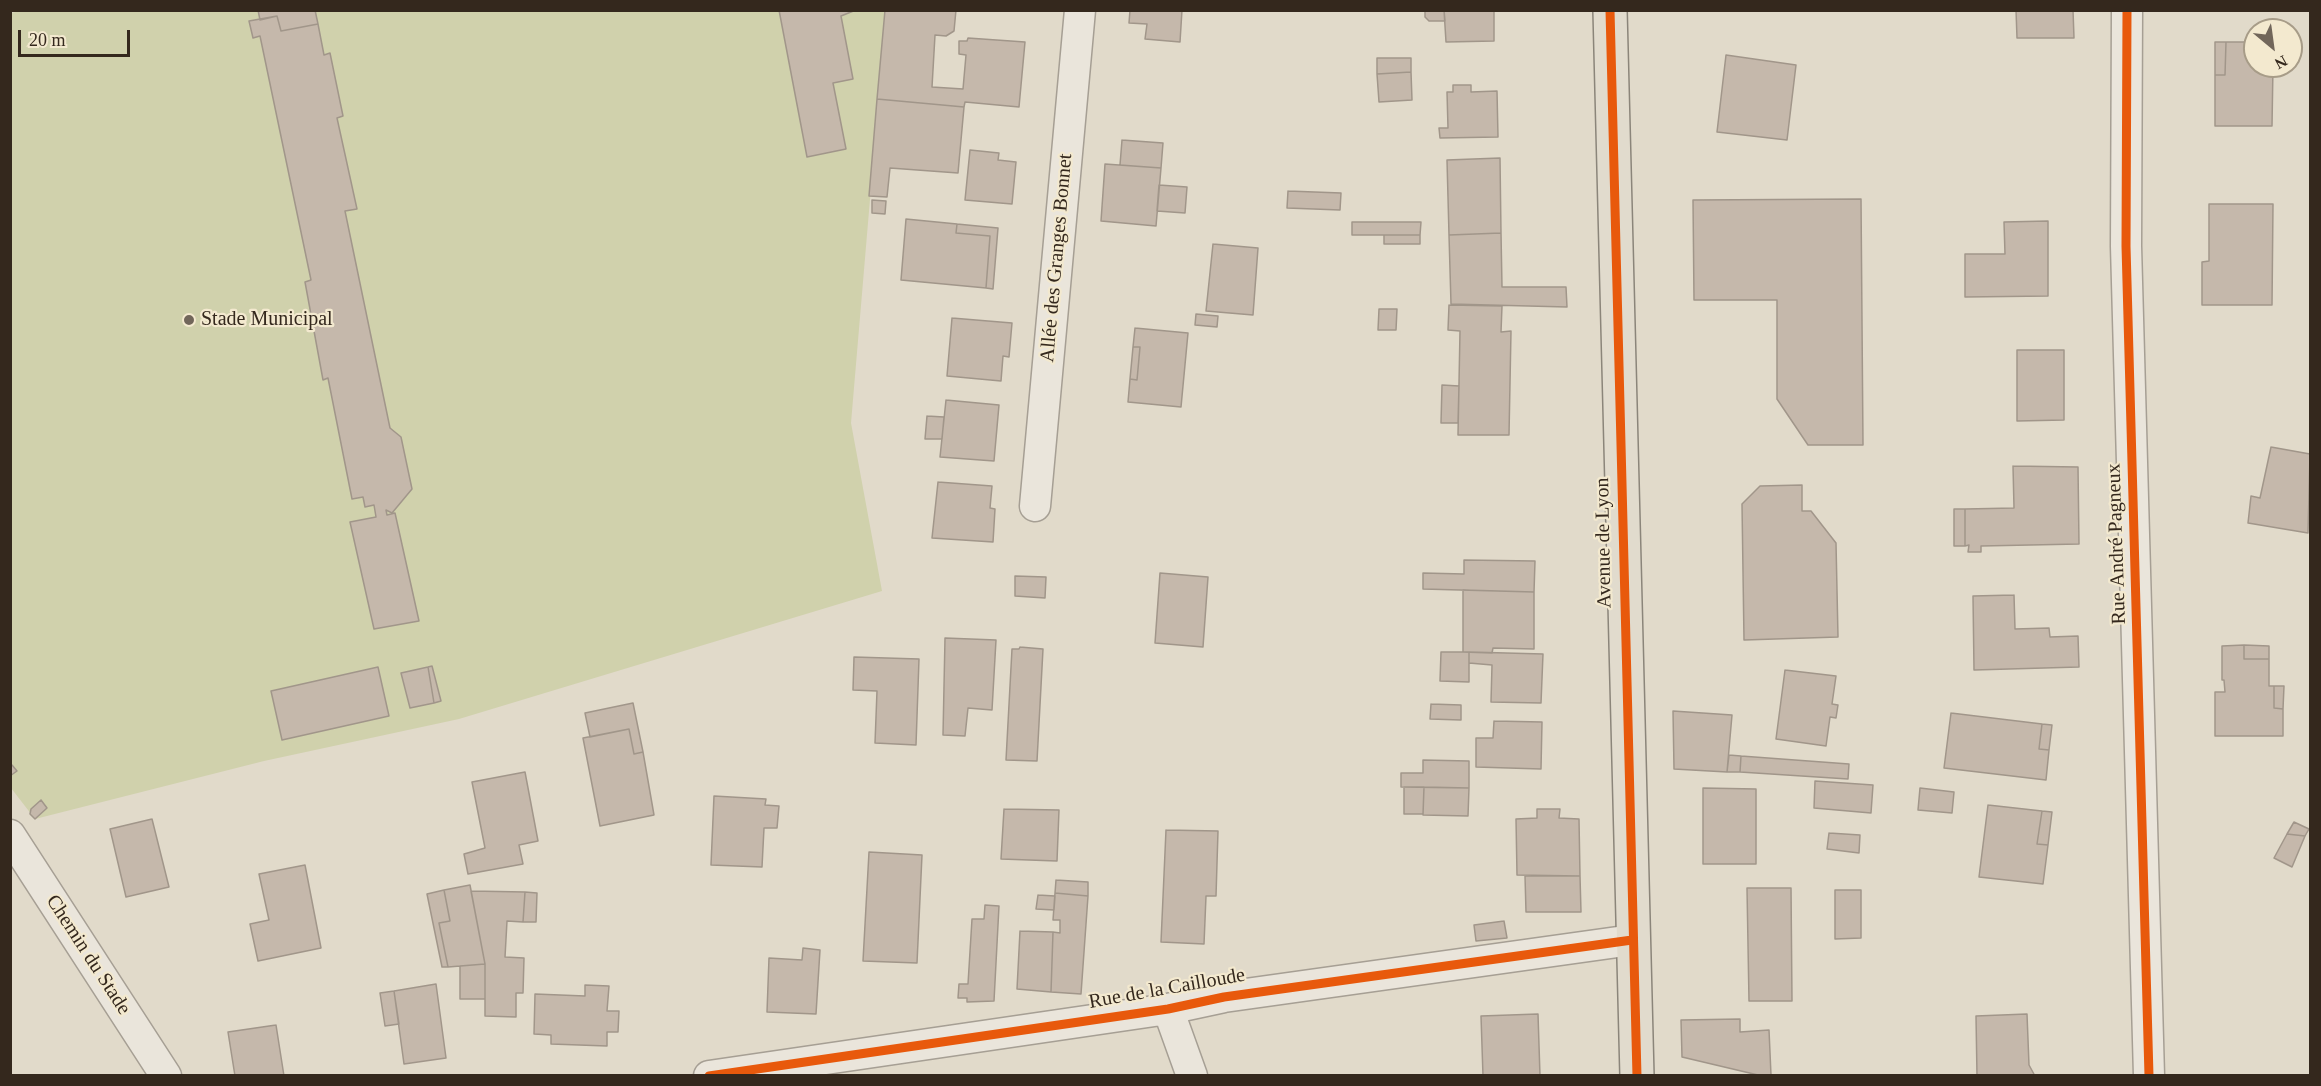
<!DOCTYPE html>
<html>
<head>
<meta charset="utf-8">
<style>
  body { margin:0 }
  #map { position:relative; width:2321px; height:1086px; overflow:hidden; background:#e1daca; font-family:Georgia,serif }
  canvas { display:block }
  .frame { position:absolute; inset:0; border:12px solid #34281d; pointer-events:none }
  .north { position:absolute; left:2243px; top:18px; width:60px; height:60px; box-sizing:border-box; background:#f3e9cf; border:2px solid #a79c88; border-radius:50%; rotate:151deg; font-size:16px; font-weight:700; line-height:24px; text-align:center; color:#34281d }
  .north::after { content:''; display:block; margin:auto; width:21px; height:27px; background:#71665a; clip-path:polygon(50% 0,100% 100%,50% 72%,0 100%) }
  .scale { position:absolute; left:18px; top:30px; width:112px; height:27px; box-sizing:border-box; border:3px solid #34281d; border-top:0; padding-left:8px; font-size:18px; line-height:21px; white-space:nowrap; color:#34281d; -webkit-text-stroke:4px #f3e9cf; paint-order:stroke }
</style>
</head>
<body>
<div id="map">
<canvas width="2321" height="1086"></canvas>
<div class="frame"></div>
<div class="north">N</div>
<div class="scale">20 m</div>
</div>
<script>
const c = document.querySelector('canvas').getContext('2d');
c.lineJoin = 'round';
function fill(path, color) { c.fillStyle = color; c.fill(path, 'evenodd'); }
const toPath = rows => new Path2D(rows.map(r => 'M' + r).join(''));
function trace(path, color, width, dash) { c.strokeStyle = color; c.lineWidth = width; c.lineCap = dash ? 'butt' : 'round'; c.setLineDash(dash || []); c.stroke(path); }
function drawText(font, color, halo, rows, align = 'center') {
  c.font = font + ' Georgia,serif'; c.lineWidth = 4.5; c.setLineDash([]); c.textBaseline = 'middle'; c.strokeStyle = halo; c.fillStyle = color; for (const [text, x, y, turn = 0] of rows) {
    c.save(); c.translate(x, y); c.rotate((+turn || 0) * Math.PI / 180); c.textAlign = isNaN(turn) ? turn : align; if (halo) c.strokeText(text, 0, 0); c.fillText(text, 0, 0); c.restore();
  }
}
fill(toPath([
  [25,10,886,11,851,423,882,591,459,719,264,761,35,819,11,788,11,13]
]), '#d0d1ac');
const building = toPath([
  [258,10,315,10,318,24,281,31,277,16,260,20,258,10],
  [779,10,856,10,841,16,853,79,833,83,846,149,807,157,779,10],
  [885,10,956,10,954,31,946,36,935,35,932,87,963,89,966,55,959,54,959,41,967,41,968,38,1025,42,1019,107,965,102,964,107,877,99,885,10],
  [1130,10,1182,10,1180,42,1145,39,1147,24,1129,23,1130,10],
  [1425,10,1444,10,1445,21,1429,21,1425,17,1425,10],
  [1444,10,1494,10,1494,41,1446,42,1444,10],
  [2016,10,2073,10,2074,38,2017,38,2016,10],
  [277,16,281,31,318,24,324,55,330,53,343,116,337,118,357,209,345,211,390,428,401,437,412,489,392,513,386,510,387,515,395,513,419,621,374,629,350,522,376,517,374,505,365,507,363,497,352,499,328,378,323,380,305,282,311,280,260,36,253,38,249,21,277,16],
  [2215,42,2226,42,2225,75,2215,75,2215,42],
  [2226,42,2255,42,2255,66,2273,66,2272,126,2215,126,2215,75,2225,75,2226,42],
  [1726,55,1796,65,1787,140,1717,132,1726,55],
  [1377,58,1411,58,1411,72,1377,74,1377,58],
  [1411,72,1412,100,1379,102,1377,74,1411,72],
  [1453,85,1471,85,1471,92,1497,91,1498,137,1440,138,1439,128,1448,128,1447,92,1453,92,1453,85],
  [877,99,964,107,958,173,890,168,887,197,869,196,877,99],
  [1122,140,1163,143,1161,168,1120,165,1122,140],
  [970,150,999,153,998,160,1016,162,1012,204,965,200,970,150],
  [1500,158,1501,233,1449,235,1447,160,1500,158],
  [1105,164,1161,168,1156,226,1101,221,1105,164],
  [1159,185,1187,187,1185,213,1157,211,1159,185],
  [1288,191,1341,193,1340,210,1287,208,1288,191],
  [1861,199,1863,445,1808,445,1777,399,1777,300,1694,300,1693,200,1861,199],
  [872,200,886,201,885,214,872,213,872,200],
  [2209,204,2273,204,2272,305,2202,305,2202,262,2209,261,2209,204],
  [906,219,957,224,956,233,990,236,986,288,901,280,906,219],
  [2048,221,2048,296,1965,297,1965,254,2005,254,2004,222,2048,221],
  [1352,222,1421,222,1420,235,1352,235,1352,222],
  [957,224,998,228,993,289,986,288,990,236,956,233,957,224],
  [1501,233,1502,287,1566,287,1567,307,1451,304,1449,235,1501,233],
  [1384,235,1420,235,1420,244,1384,244,1384,235],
  [1213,244,1258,248,1253,315,1206,311,1213,244],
  [1449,305,1502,306,1501,332,1511,331,1509,435,1458,435,1460,331,1448,330,1449,305],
  [1379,309,1397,309,1396,330,1378,330,1379,309],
  [1196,314,1218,316,1217,327,1195,325,1196,314],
  [952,318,1012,323,1009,357,1003,356,1001,381,947,376,952,318],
  [1135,328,1188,333,1181,407,1128,402,1130,379,1137,380,1140,347,1133,347,1135,328],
  [1133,347,1140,347,1137,380,1130,379,1133,347],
  [2017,350,2064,350,2064,420,2017,421,2017,350],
  [1442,385,1459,386,1458,423,1441,423,1442,385],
  [946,400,999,405,994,461,940,457,946,400],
  [927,416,944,417,942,439,925,439,927,416],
  [2271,447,2310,454,2308,533,2248,523,2251,496,2260,498,2271,447],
  [2013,466,2078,467,2079,544,1981,546,1981,552,1968,552,1969,545,1965,546,1965,509,2014,508,2013,466],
  [938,482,992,486,990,508,995,509,993,542,932,538,938,482],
  [1802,485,1802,511,1811,511,1836,543,1838,637,1744,640,1742,504,1760,486,1802,485],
  [1954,509,1965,509,1965,546,1954,546,1954,509],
  [1464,560,1535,561,1534,592,1423,589,1423,573,1464,574,1464,560],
  [1160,573,1208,577,1203,647,1155,643,1160,573],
  [1015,576,1046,577,1045,598,1015,596,1015,576],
  [1463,590,1534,592,1534,649,1493,648,1492,653,1463,652,1463,590],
  [2014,595,2015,629,2049,628,2050,637,2078,636,2079,667,1974,670,1973,596,2014,595],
  [945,638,996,640,992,710,968,708,965,736,943,735,945,638],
  [2244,645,2244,659,2269,659,2269,686,2274,686,2274,708,2283,709,2283,736,2215,736,2215,692,2225,692,2224,680,2222,680,2222,646,2244,645],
  [2244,645,2269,646,2269,659,2244,659,2244,645],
  [1020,647,1043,649,1037,761,1006,760,1012,649,1019,649,1020,647],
  [1441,652,1469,652,1469,682,1440,681,1441,652],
  [1469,652,1543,654,1541,703,1491,702,1492,665,1469,663,1469,652],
  [854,657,919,659,916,745,875,743,877,691,853,690,854,657],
  [432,666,441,701,434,703,428,667,432,666],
  [378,667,389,716,282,740,271,691,378,667],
  [428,667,434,703,410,708,401,673,428,667],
  [1785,670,1836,676,1832,704,1838,705,1836,718,1830,717,1826,746,1776,739,1785,670],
  [2274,686,2284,686,2283,709,2274,708,2274,686],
  [633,703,643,752,634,754,629,729,590,737,585,713,633,703],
  [1431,704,1461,705,1461,720,1430,719,1431,704],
  [1673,711,1732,715,1727,772,1674,769,1673,711],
  [1951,713,2042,724,2039,749,2049,750,2046,780,1944,768,1951,713],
  [1494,721,1542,722,1541,769,1476,767,1476,738,1493,738,1494,721],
  [2042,724,2052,725,2049,750,2039,749,2042,724],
  [629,729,634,754,643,752,654,815,600,826,583,738,629,729],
  [1729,755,1741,756,1740,772,1727,772,1729,755],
  [1741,756,1849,764,1848,779,1740,772,1741,756],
  [1423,760,1469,761,1469,788,1401,787,1401,773,1423,773,1423,760],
  [12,765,17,771,10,776,10,766,12,765],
  [525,772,538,841,519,845,523,864,468,874,464,854,485,848,472,782,525,772],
  [1815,781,1873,785,1871,813,1814,808,1815,781],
  [1404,787,1424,787,1423,814,1404,814,1404,787],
  [1424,787,1469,788,1468,816,1423,815,1424,787],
  [1703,788,1756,789,1756,864,1703,864,1703,788],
  [1920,788,1954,792,1952,813,1918,810,1920,788],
  [714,796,766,799,765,805,779,806,777,828,764,828,762,867,711,865,714,796],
  [41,800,47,808,35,819,30,814,31,809,41,800],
  [1988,805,2042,811,2037,844,2048,845,2043,884,1979,877,1988,805],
  [1004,809,1059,810,1057,861,1001,859,1004,809],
  [1537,809,1560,809,1559,818,1579,819,1580,876,1517,875,1516,819,1537,818,1537,809],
  [2042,811,2052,812,2048,845,2037,844,2042,811],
  [152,819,169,887,126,897,110,829,152,819],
  [2294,822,2309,829,2305,836,2287,834,2294,822],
  [1166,830,1218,831,1216,896,1206,896,1204,944,1161,942,1166,830],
  [1829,833,1860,835,1859,853,1827,849,1829,833],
  [2287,834,2305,836,2292,867,2274,858,2287,834],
  [869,852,922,855,917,963,863,961,869,852],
  [305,865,321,948,258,961,250,924,269,920,259,874,305,865],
  [1525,876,1580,876,1581,912,1526,912,1525,876],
  [1056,880,1088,882,1088,896,1055,893,1056,880],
  [470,885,485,964,448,967,439,923,450,921,444,890,470,885],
  [1747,888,1791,888,1792,1001,1749,1001,1747,888],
  [444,890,450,921,439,923,448,967,442,967,427,894,444,890],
  [1835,890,1861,890,1861,938,1835,939,1835,890],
  [471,891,525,892,523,922,507,921,505,957,524,958,523,993,516,993,516,1017,485,1016,485,964,471,891],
  [525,892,537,893,536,922,523,922,525,892],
  [1055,893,1088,896,1081,994,1051,992,1053,932,1060,933,1060,920,1053,920,1055,893],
  [1038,895,1055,896,1054,910,1036,909,1038,895],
  [985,905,999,906,994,1001,967,1002,967,998,958,998,959,984,968,984,972,919,984,919,985,905],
  [1504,921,1507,938,1476,941,1474,925,1504,921],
  [1020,931,1053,932,1051,992,1017,989,1020,931],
  [803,948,820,950,816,1014,767,1012,769,958,802,960,803,948],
  [485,964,485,999,460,999,460,966,485,964],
  [436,984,446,1058,404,1064,394,991,436,984],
  [585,985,609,986,607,1011,619,1011,618,1032,607,1032,607,1046,551,1044,551,1035,534,1034,535,994,585,996,585,985],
  [394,991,399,1024,385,1026,380,993,394,991],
  [1538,1014,1540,1076,1483,1076,1481,1016,1538,1014],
  [2027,1014,2029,1065,2035,1076,1977,1076,1976,1016,2027,1014],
  [1740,1019,1740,1032,1769,1030,1771,1075,1758,1075,1682,1057,1681,1020,1740,1019],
  [276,1025,284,1076,235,1076,228,1032,276,1025]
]);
fill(building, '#c5b8ab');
trace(building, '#a1968a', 1.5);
const minor = toPath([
  [2127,10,2126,246,2149,1076],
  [1035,506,1080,10],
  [10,835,166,1076],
  [1168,1009,1192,1076],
  [709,1076,1168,1009,1224,997,1632,940]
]);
const primary = toPath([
  [1610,10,1637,1076]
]);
trace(minor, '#a69f94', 33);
trace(primary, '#8b857a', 36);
trace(minor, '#eae5db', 30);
trace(primary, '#e1dbcd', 33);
trace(toPath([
  [1610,10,1637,1076],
  [2127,10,2126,246,2149,1076],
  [709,1076,1168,1009,1224,997,1632,940]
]), '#e8590c', 9);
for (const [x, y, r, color] of [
  [189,320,6,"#71665a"]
]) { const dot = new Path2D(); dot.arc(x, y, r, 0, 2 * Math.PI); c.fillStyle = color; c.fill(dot); trace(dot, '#f3e9cf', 2); }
drawText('20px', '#34281d', '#f3e9cf', [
  ["Allée des Granges Bonnet",1057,258,-85],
  ["Avenue de Lyon",1604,543,-91],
  ["Rue André Pagneux",2117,544,-92],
  ["Chemin du Stade",88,955,57],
  ["Rue de la Cailloude",1167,989,-10]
]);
drawText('20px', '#34281d', '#f3e9cf', [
  ["Stade Municipal",201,320]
], 'left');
</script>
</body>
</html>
